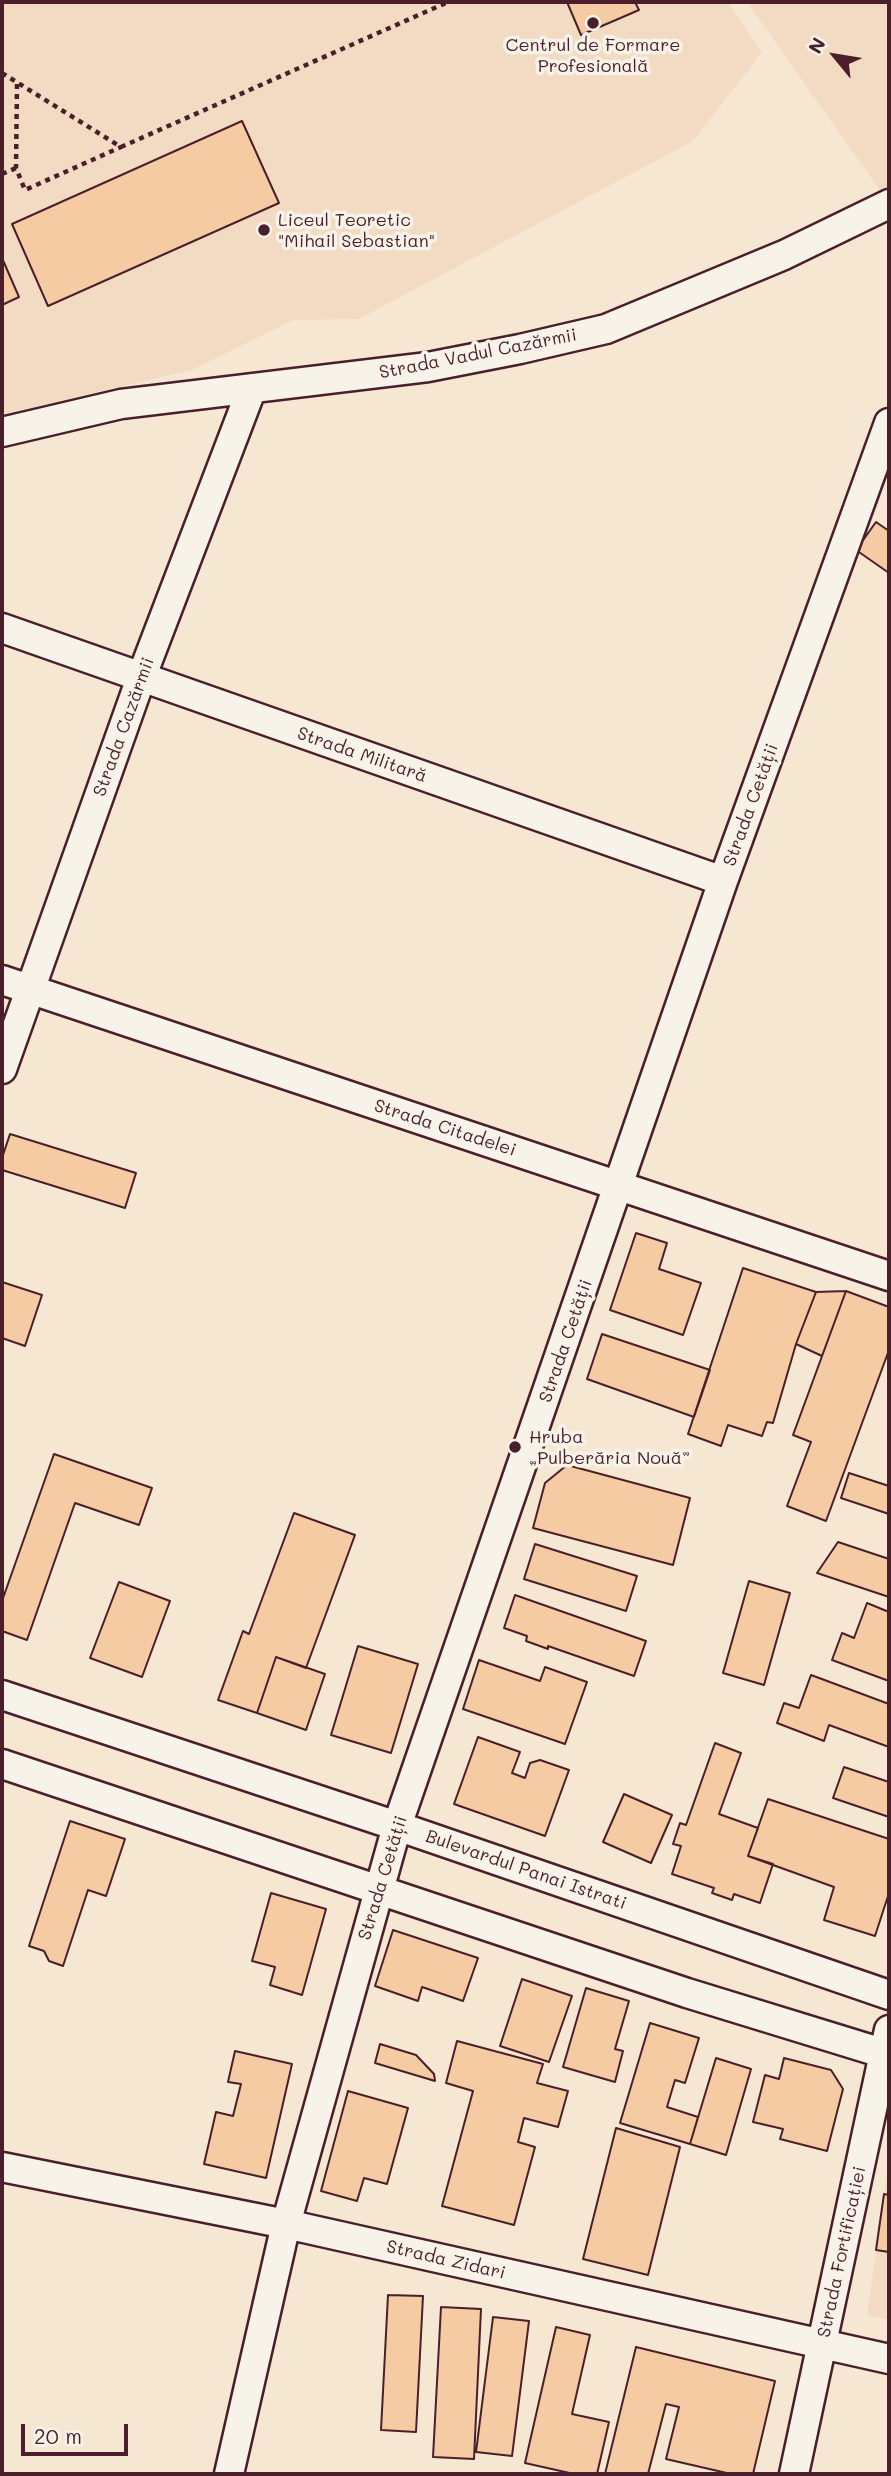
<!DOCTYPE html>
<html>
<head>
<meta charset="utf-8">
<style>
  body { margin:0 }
  #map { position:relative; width:891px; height:2476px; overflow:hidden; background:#f6e7d3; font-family:Mali,sans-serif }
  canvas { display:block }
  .frame { position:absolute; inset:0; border:4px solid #4a1f2b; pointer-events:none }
  .north { position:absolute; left:800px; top:21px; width:70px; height:70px; -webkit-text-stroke:5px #f7f3e8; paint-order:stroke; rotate:300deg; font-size:19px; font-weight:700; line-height:28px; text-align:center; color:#4a1f2b }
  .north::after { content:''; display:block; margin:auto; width:24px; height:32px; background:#4a1f2b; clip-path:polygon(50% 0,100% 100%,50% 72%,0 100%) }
  .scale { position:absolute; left:21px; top:2424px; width:107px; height:32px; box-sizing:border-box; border:4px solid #4a1f2b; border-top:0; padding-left:9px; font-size:21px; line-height:24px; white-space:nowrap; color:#4a1f2b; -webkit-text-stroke:5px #f7f3e8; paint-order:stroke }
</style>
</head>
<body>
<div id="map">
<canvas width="891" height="2476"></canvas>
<div class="frame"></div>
<div class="north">N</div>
<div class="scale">20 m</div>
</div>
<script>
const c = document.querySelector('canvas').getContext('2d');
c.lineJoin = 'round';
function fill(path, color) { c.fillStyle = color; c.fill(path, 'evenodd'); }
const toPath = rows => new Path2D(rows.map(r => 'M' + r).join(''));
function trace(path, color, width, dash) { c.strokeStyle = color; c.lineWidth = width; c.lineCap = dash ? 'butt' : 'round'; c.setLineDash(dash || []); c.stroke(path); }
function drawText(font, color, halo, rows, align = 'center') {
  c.font = font + ' Mali,sans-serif'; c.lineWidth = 7; c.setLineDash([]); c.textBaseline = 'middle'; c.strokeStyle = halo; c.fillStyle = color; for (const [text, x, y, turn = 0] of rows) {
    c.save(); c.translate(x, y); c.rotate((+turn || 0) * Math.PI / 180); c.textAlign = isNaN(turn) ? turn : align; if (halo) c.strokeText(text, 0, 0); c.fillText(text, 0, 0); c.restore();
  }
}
fill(toPath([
  [2,2,728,2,762,52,693,141,359,319,293,320,192,370,2,414],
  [747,2,889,2,889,203],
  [889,2161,889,2320,867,2315]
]), '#f2dbc2');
const building = toPath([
  [567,2,635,2,639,10,581,35,567,2],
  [242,121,279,203,48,306,12,224,242,121],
  [2,258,19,297,2,305,2,258],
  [876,522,889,531,889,573,856,550,876,522],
  [10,1134,136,1173,125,1208,2,1170,2,1158,10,1134],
  [636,1233,667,1243,659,1269,701,1283,683,1335,610,1310,636,1233],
  [743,1268,816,1292,796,1344,773,1423,767,1422,762,1436,728,1425,721,1446,688,1434,743,1268],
  [2,1282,42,1295,25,1346,2,1338,2,1282],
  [846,1291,822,1356,796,1344,816,1292,846,1291],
  [846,1291,889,1307,889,1350,826,1521,787,1506,811,1442,793,1435,846,1291],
  [602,1334,710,1370,694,1417,587,1379,602,1334],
  [54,1454,152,1488,139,1525,75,1503,27,1640,2,1631,2,1601,54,1454],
  [567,1465,690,1498,673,1565,533,1528,545,1483,567,1465],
  [849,1473,889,1486,889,1514,841,1498,849,1473],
  [294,1513,355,1535,306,1668,276,1657,257,1713,218,1700,243,1631,249,1634,294,1513],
  [838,1542,889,1559,889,1597,817,1573,838,1542],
  [535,1544,637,1576,626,1611,524,1579,535,1544],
  [749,1581,790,1593,764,1685,723,1673,749,1581],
  [119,1582,170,1601,142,1677,90,1658,119,1582],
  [515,1595,646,1641,634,1676,548,1646,548,1649,526,1641,527,1636,504,1628,515,1595],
  [867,1603,889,1612,889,1681,832,1660,842,1633,854,1638,867,1603],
  [358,1646,418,1664,391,1753,331,1735,358,1646],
  [276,1657,325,1674,306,1730,257,1713,276,1657],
  [479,1660,540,1681,545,1667,587,1682,565,1744,463,1709,479,1660],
  [811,1675,889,1704,889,1747,829,1725,824,1741,777,1723,784,1703,799,1708,811,1675],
  [478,1737,520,1752,512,1773,525,1778,530,1763,540,1760,569,1770,545,1836,454,1804,478,1737],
  [715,1743,741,1753,719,1814,758,1828,748,1856,773,1864,760,1903,734,1894,732,1900,712,1893,714,1888,672,1874,681,1846,673,1844,680,1823,686,1825,715,1743],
  [844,1767,889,1782,889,1817,833,1798,844,1767],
  [624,1794,672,1815,651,1863,603,1842,624,1794],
  [768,1799,889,1839,889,1893,875,1936,824,1920,834,1887,748,1856,768,1799],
  [70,1821,125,1839,106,1896,88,1890,63,1966,49,1961,44,1951,29,1946,70,1821],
  [271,1893,326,1909,302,1995,270,1985,275,1967,252,1961,271,1893],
  [393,1930,478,1958,463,2001,422,1987,418,2001,375,1986,393,1930],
  [522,1979,572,1996,549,2062,500,2046,522,1979],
  [586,1988,629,2001,615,2049,623,2051,615,2082,563,2067,586,1988],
  [650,2023,699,2038,685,2083,675,2080,667,2107,698,2117,690,2144,620,2123,650,2023],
  [457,2041,543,2064,537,2083,568,2091,558,2127,524,2118,518,2142,535,2147,514,2225,442,2206,473,2091,446,2083,457,2041],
  [380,2044,416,2055,434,2074,435,2081,375,2063,380,2044],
  [235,2051,292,2064,266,2178,204,2164,216,2112,233,2116,241,2084,228,2082,235,2051],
  [716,2058,751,2069,726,2155,690,2144,716,2058],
  [784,2058,831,2070,843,2089,827,2151,780,2139,783,2129,753,2122,765,2075,779,2079,784,2058],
  [348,2091,408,2108,387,2184,364,2178,357,2201,321,2191,348,2091],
  [616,2128,680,2147,648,2275,583,2259,616,2128],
  [884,2194,889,2195,889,2252,876,2250,884,2194],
  [388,2295,423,2296,416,2432,381,2430,388,2295],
  [441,2307,481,2309,474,2459,433,2457,441,2307],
  [493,2317,529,2321,512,2456,476,2452,493,2317],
  [556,2327,590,2335,572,2414,609,2422,597,2474,574,2474,525,2463,556,2327],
  [636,2347,775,2381,753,2474,731,2474,666,2459,679,2407,666,2404,648,2474,605,2474,636,2347]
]);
fill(building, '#f4cba3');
trace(building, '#4a1f2b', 2);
const minor = toPath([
  [2,432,121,404,428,367,520,349,606,329,784,255,889,204],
  [2,628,723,881],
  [2,980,889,1276],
  [2,1069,141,678,252,388],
  [2,1695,397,1826,889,1995],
  [2,1764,687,1993,889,2055],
  [2,2167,286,2224,889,2359],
  [229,2474,286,2224,397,1826,723,881,889,423],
  [794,2474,889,2030]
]);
trace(minor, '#4a1f2b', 33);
trace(toPath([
  [2,73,121,147,448,2],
  [17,84,16,168,25,190,121,147],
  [2,174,16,168]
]), '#4a1f2b', 4.5, [5, 5]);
trace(minor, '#f7f3e8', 28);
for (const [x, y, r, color] of [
  [593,23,7,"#4a1f2b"],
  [264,230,7,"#4a1f2b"],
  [515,1447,7,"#4a1f2b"]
]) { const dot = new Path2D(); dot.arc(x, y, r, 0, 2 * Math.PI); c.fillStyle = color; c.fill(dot); trace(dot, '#f7f3e8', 2.5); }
drawText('18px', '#4a1f2b', '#f7f3e8', [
  ["Centrul de Formare",593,45,"center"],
  ["Profesională",593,66,"center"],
  ["Liceul Teoretic",278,220],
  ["\"Mihail Sebastian\"",278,241],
  ["Hruba",529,1437],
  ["„Pulberăria Nouă”",529,1458]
], 'left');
drawText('18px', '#4a1f2b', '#f7f3e8', [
  ["Strada Vadul Cazărmii",478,354,-11],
  ["Strada Cazărmii",124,727,-70],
  ["Strada Militară",362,755,19],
  ["Strada Cetății",751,805,-70],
  ["Strada Citadelei",445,1128,18],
  ["Strada Cetății",566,1341,-71],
  ["Bulevardul Panai Istrati",526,1870,19],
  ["Strada Cetății",383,1878,-73],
  ["Strada Fortificației",842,2252,-78],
  ["Strada Zidari",446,2260,13]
]);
</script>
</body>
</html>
